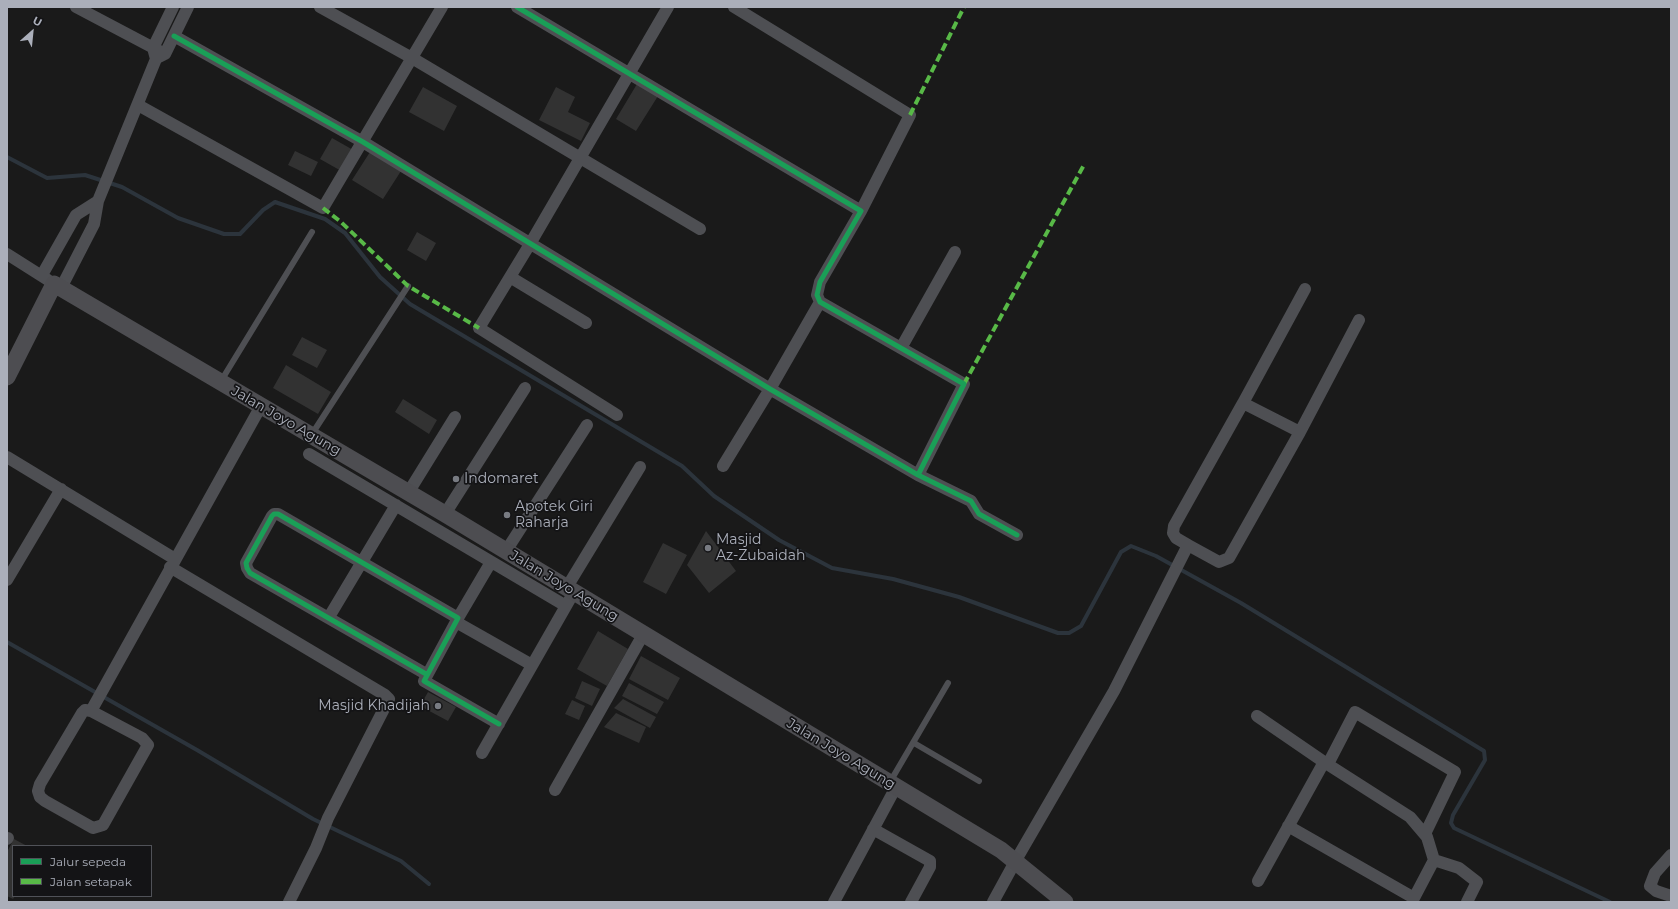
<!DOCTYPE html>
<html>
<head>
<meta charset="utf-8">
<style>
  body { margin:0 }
  #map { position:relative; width:1678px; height:909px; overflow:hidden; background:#1a1a1a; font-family:Montserrat,sans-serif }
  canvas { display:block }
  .frame { position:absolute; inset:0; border:8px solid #abafba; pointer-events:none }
  .legend { position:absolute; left:12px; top:845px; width:140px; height:52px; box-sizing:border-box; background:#141416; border:1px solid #505258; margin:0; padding:5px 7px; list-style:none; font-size:12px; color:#abafba }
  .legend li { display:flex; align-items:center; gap:8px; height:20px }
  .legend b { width:20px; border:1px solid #505258 }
  .north { position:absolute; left:12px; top:12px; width:40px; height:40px; -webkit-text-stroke:3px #141416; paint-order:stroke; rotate:27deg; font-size:11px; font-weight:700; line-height:16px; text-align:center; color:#abafba }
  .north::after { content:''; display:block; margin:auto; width:14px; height:18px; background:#abafba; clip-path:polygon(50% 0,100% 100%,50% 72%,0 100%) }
</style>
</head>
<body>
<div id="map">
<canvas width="1678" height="909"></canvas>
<div class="frame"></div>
<ul class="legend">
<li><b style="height:5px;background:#1a9f57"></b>Jalur sepeda</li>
<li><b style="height:5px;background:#58b947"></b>Jalan setapak</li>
</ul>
<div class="north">U</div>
</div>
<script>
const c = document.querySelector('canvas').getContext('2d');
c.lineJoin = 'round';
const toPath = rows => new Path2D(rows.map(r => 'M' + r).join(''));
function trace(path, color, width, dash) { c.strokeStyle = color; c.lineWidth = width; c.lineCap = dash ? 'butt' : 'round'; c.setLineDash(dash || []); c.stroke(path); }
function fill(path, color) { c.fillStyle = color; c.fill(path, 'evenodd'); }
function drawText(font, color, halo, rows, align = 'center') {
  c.font = font + ' Montserrat,sans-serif'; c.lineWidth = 3.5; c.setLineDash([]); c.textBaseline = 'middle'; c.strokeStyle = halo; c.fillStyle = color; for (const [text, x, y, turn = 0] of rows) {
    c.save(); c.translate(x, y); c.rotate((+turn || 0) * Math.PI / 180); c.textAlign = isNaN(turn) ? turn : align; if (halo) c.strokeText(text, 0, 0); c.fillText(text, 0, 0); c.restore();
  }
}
trace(toPath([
  [7,157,47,178,85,175,122,187,178,218,224,234,240,234,263,210,275,202,325,219,345,233,380,277,410,304,682,466,714,496,779,540,832,568,893,579,959,597,1058,633,1069,633,1081,626,1121,552,1131,546,1156,556,1241,603,1484,751,1485,760,1453,815,1451,823,1454,828,1610,902],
  [7,642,197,750,313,819,401,861,429,884]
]), '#2c343c', 4);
fill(toPath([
  [637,84,658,96,636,131,616,119],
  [423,87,457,106,444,131,409,112],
  [556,87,575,97,568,112,590,123,581,141,539,120],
  [332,138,355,151,343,172,320,159],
  [295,151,318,162,311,176,288,165],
  [370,152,401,171,383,199,352,180],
  [417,232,436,243,426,261,407,250],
  [302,337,327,350,317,368,292,355],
  [286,365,331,392,318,414,273,388],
  [403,399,437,420,429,434,395,412],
  [706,531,736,571,709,593,687,565],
  [663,543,687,555,666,594,643,582],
  [598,631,628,649,607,686,577,669],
  [641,656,680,678,668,700,629,679],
  [582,681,600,689,592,706,575,698],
  [629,683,664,702,657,714,622,696],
  [428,692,456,707,448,721,420,706],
  [623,699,656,717,650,728,614,708],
  [572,700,585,706,579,720,565,714],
  [616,713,646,727,639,743,604,727],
  [14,839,27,846,13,846,13,896,15,896,13,899,7,896,7,852]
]), '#323232');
trace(toPath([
  [221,381,312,232],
  [312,434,408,286],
  [914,743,979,781],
  [890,782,948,683]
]), '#4e4f53', 6);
trace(toPath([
  [76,7,165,54],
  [320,7,412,58,700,229],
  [517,7,861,211,820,282,817,295,820,302,964,384,918,475],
  [734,7,910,115,861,211],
  [174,36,363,142,770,389,918,475,971,501,979,514,1017,535],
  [159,57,165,54,188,7],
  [138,105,323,208,442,7],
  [7,254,48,280],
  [42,275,76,215,98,201],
  [510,277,586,323],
  [61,288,94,224,98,201,156,59,153,48,173,7],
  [901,348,955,252],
  [1243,403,1305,289],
  [617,415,479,328,530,244,668,7],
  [309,454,566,606,574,592],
  [7,457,175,559],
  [723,466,770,389,820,302],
  [408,493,455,417],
  [445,514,525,388],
  [1188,545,1219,562,1229,558,1300,432,1359,320],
  [506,551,587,425],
  [170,567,385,695,389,699,328,818,316,848,289,902],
  [7,580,61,489],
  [567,587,640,467],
  [329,617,396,505],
  [458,618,491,562],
  [456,622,532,665],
  [426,674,250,573,247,568,246,563,272,516,274,514,278,514,458,618,424,681,499,724],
  [85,710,91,711,142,738,148,745,103,825,93,828,45,801,40,797,38,791,40,784,82,713,85,710],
  [91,711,261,406],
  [1257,716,1324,762,1410,817,1427,837,1434,860,1414,898,1288,826],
  [482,753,566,606],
  [1328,764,1355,712,1455,772,1425,834],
  [555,790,644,633],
  [873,829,930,861,930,867,911,902],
  [7,839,8,838],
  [1671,855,1655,873,1650,886,1656,891,1671,896],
  [1434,860,1459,868,1477,882,1467,902],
  [1258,881,1324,762],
  [834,902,896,787],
  [993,902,1016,860,1114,691,1188,545,1176,538,1173,533,1174,526,1243,403,1300,432]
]), '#4e4f53', 12);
trace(toPath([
  [7,377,54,284,445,514,1001,850,1065,902]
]), '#4d4d51', 17);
trace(toPath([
  [910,115,964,7],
  [323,208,341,222,408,286,479,328],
  [964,384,1085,163]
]), '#58b947', 4, [8, 4]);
trace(toPath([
  [517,7,861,211,820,282,817,295,820,302,964,384,918,475],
  [174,36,363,142,770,389,918,475,971,501,979,514,1017,535],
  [426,674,250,573,247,568,246,563,272,516,274,514,278,514,458,618,424,681,499,724]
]), '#1a9f57', 5);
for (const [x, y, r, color] of [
  [456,479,4,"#787b82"],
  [507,515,4,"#787b82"],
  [708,548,4,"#787b82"],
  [438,706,4,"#787b82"]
]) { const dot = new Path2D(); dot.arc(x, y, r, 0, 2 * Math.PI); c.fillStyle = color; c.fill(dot); trace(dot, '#141416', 1.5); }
drawText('14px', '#abafba', '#141416', [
  ["Jalan Joyo Agung",286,421,30],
  ["Jalan Joyo Agung",564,586,31],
  ["Jalan Joyo Agung",841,754,31]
]);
drawText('14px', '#abafba', '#141416', [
  ["Indomaret",464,479],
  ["Apotek Giri",515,507],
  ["Raharja",515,523],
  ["Masjid",716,540],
  ["Az-Zubaidah",716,556],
  ["Masjid Khadijah",430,706,"right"]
], 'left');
</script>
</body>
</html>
